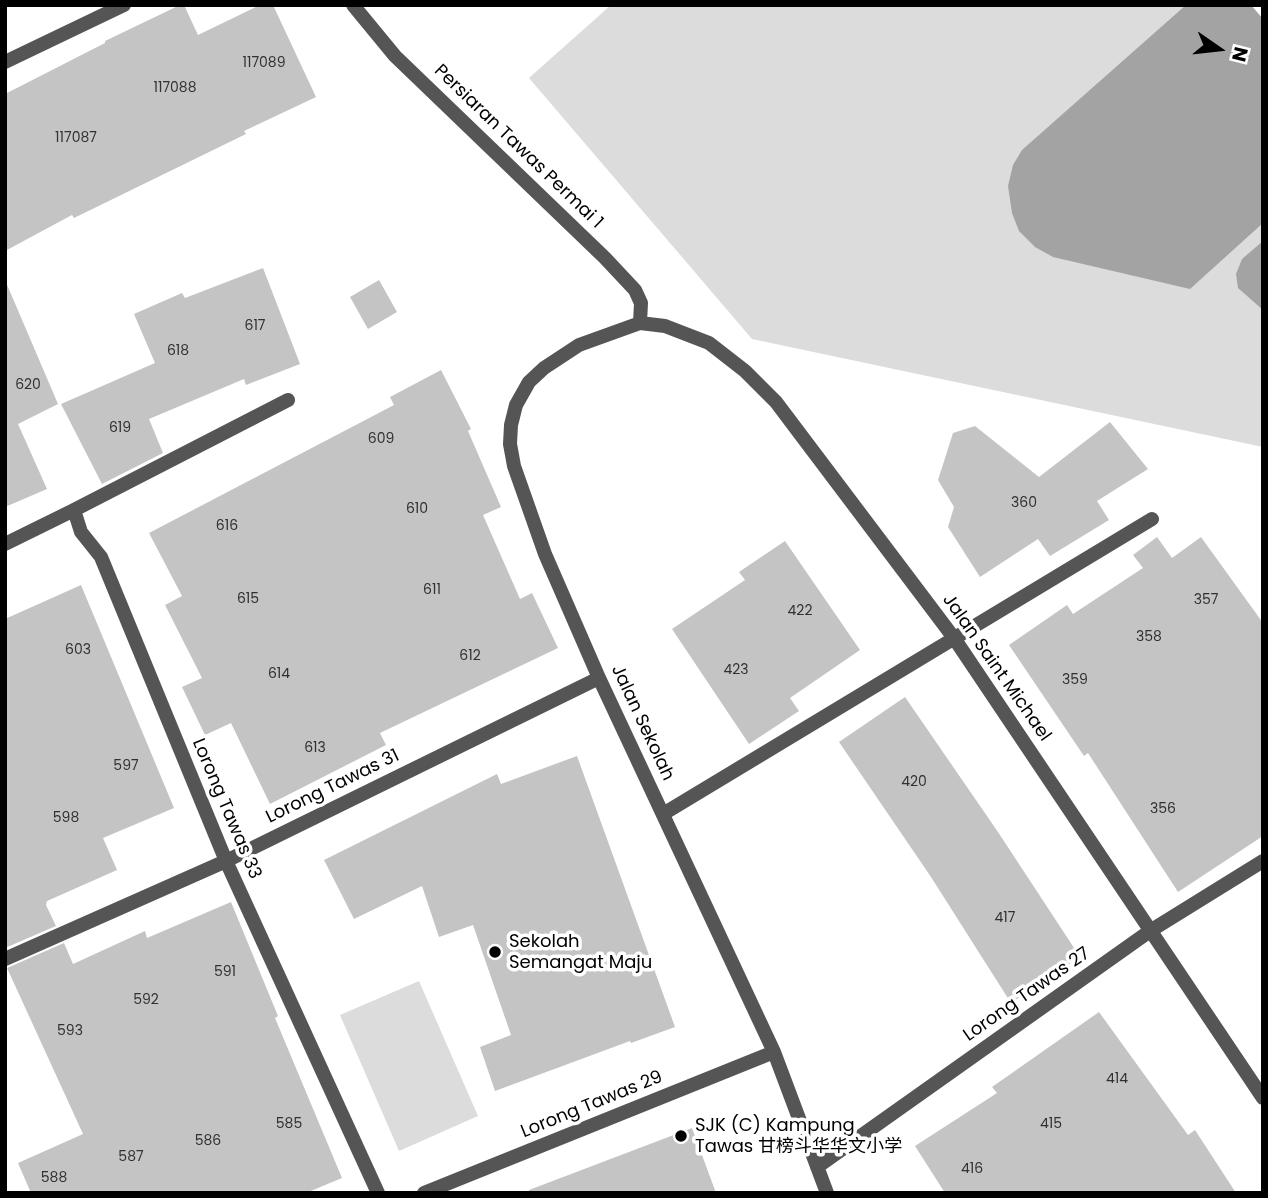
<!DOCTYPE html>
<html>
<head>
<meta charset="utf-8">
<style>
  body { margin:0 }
  #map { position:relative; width:1268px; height:1198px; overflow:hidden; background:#fff; font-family:Poppins,sans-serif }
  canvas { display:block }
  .frame { position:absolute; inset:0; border:7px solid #000; pointer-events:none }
  .north { position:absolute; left:1184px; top:14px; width:70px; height:70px; -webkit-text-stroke:5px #fff; paint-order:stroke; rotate:104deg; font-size:19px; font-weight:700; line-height:28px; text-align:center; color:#000 }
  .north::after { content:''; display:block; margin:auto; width:24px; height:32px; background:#000; clip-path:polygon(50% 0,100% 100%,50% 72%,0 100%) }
</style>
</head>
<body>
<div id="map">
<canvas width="1268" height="1198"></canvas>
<div class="frame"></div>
<div class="north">N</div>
</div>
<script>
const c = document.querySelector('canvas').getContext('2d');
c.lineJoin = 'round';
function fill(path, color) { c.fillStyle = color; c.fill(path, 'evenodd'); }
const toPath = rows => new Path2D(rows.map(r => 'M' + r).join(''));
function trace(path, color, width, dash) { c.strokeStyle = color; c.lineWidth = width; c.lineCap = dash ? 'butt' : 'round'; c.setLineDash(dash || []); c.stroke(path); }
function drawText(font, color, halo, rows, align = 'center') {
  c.font = font + ' Poppins,"Noto Sans SC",sans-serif'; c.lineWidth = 7; c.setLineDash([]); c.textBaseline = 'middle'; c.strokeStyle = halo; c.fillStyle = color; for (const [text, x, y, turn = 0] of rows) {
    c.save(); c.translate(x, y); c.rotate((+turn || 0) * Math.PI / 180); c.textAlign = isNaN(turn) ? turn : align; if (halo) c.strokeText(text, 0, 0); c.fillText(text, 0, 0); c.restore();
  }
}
fill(toPath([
  [611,5,1246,5,1263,25,1263,447,752,339,529,78],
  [419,981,478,1116,399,1151,340,1015]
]), '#dcdcdc');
fill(toPath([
  [1186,5,1251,5,1263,19,1263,223,1190,289,1053,257,1035,247,1019,231,1012,213,1008,186,1013,165,1022,150],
  [1263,241,1263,310,1238,288,1236,274,1242,259]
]), '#a3a3a3');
fill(toPath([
  [180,5,184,5,198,35,260,5,273,5,316,97,244,131,246,134,74,218,72,215,5,251,5,94,105,43,105,41],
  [263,268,300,364,246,385,244,379,149,419,163,453,102,484,61,404,155,363,134,314,182,293,185,298],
  [5,280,58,404,18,424,47,489,5,507],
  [379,280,397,312,368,329,350,297],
  [441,370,471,429,468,431,501,507,483,515,520,599,532,593,558,648,380,733,386,745,270,804,231,723,205,735,182,687,202,678,165,605,182,596,149,533,394,405,390,397],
  [1110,422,1148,469,1097,501,1109,520,1050,556,1038,539,980,577,948,527,954,507,938,480,953,433,975,426,1039,477],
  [1157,537,1172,558,1201,537,1263,623,1263,836,1178,892,1088,753,1084,756,1009,645,1067,605,1073,614,1143,568,1133,555],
  [785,541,860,650,790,698,799,711,749,744,672,629,745,580,739,572],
  [81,585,174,808,103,838,117,870,47,901,46,905,56,926,5,948,5,619],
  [905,697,998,832,1080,957,1011,1003,931,877,839,742],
  [577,756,675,1027,631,1043,630,1041,495,1091,480,1047,511,1035,473,925,439,937,422,886,354,919,324,860,497,774,501,784],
  [231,902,278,1016,275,1018,342,1178,306,1193,31,1193,18,1163,83,1134,7,968,64,943,73,964,145,931,147,938],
  [1099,1012,1188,1135,1195,1130,1236,1193,945,1193,915,1146,997,1093,992,1087],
  [692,1128,716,1193,529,1193,529,1190]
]), '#c4c4c4');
trace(toPath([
  [353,5,395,56,605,258,635,290,641,303,640,323],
  [5,62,124,5],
  [74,510,288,400],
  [5,544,74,510,81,532,101,557,226,861,378,1193],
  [663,814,1152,519],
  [5,959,226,861,599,678],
  [817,1167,1150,931,1263,861],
  [424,1193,774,1052],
  [827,1193,774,1052,599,678,545,554,514,466,510,444,511,425,516,405,529,382,544,368,579,345,640,323,665,326,709,343,745,371,776,402,954,638,1263,1098]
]), '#555', 14);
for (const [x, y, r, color] of [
  [495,952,7,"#000"],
  [681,1136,7,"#000"]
]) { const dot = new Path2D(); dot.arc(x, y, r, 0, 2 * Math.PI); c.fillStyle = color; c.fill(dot); trace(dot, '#fff', 2.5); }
drawText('14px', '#313131', null, [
  ["117089",264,63],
  ["117088",175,88],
  ["117087",76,138],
  ["617",255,326],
  ["618",178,351],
  ["620",28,385],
  ["619",120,428],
  ["609",381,439],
  ["360",1024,503],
  ["610",417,509],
  ["616",227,526],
  ["611",432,590],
  ["615",248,599],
  ["357",1206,600],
  ["422",800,611],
  ["358",1149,637],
  ["603",78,650],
  ["612",470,656],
  ["423",736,670],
  ["614",279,674],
  ["359",1075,680],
  ["613",315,748],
  ["597",126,766],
  ["420",914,782],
  ["356",1163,809],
  ["598",66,818],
  ["417",1005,918],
  ["591",225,972],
  ["592",146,1000],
  ["593",70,1031],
  ["414",1117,1079],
  ["585",289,1124],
  ["415",1051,1124],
  ["586",208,1141],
  ["587",131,1157],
  ["416",972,1169],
  ["588",54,1178]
]);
drawText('18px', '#000', '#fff', [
  ["Persiaran Tawas Permai 1",518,147,44],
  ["Jalan Saint Michael",996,668,55],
  ["Jalan Sekolah",642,723,65],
  ["Lorong Tawas 31",333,787,-26],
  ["Lorong Tawas 33",226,809,67],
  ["Lorong Tawas 27",1027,995,-35],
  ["Lorong Tawas 29",592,1105,-22]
]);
drawText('18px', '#000', '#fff', [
  ["Sekolah",509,942],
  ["Semangat Maju",509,963],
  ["SJK (C) Kampung",695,1126],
  ["Tawas 甘榜斗华华文小学",695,1147]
], 'left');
</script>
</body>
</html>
